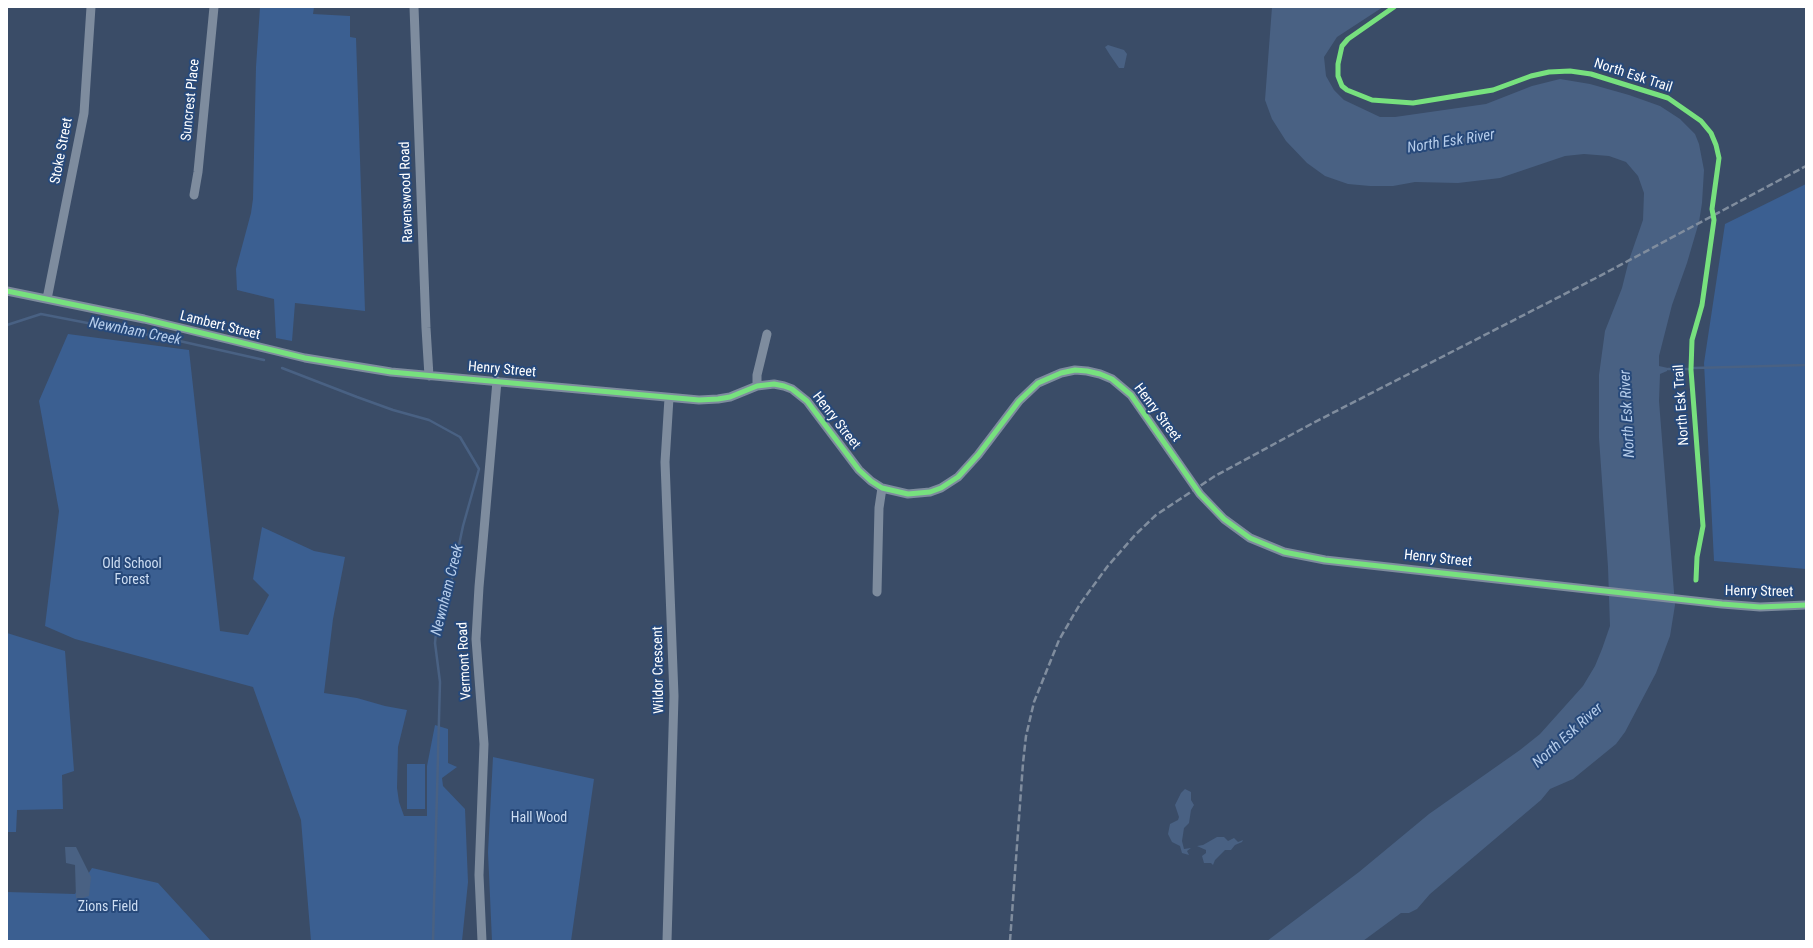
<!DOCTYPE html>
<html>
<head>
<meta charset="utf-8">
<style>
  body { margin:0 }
  #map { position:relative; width:1813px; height:948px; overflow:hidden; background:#3a4c67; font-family:"Roboto Condensed",sans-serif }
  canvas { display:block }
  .frame { position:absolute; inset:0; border:8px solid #fff; pointer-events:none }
</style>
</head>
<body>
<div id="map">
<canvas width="1813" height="948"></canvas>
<div class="frame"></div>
</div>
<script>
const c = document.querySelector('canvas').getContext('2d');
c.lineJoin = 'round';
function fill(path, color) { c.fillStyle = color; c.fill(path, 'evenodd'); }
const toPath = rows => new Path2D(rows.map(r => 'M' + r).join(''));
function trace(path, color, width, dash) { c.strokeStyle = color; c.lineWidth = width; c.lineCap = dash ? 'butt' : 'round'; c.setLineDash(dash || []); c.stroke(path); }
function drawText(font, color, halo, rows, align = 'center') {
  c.font = font + ' "Roboto Condensed",sans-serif'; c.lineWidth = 4; c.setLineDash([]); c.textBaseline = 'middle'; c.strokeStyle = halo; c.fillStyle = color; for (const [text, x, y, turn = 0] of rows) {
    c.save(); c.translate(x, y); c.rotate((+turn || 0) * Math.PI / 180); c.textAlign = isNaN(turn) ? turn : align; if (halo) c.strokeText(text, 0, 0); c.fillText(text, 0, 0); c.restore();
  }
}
fill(toPath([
  [260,7,314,7,313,14,350,16,350,37,356,38,365,311,295,303,292,341,276,338,274,299,237,290,236,269,251,213,253,199,256,67],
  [1806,184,1806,569,1714,561,1704,363,1725,224],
  [68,334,189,350,220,631,248,635,269,595,253,579,262,527,314,551,345,557,333,619,324,693,357,698,385,706,407,710,398,747,397,788,399,802,404,816,427,816,427,766,435,725,448,729,448,763,457,767,442,778,443,786,465,809,468,882,462,941,311,941,301,820,253,687,75,639,45,626,59,511,39,401],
  [7,633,65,651,74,771,62,775,63,809,17,810,16,832,7,832],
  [493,757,594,779,571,941,492,941,488,852],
  [407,764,425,764,425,809,407,809],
  [92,868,158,883,211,941,7,941,7,892,75,894]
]), '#3b5f91');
fill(toPath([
  [1272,7,1383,7,1337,37,1324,57,1326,76,1334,90,1344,100,1380,117,1395,117,1486,104,1532,86,1560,79,1590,84,1629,95,1660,106,1680,119,1695,134,1699,144,1704,170,1702,203,1699,222,1687,263,1672,305,1659,356,1659,366,1668,368,1667,371,1660,374,1659,401,1675,605,1670,636,1656,673,1625,732,1616,744,1573,779,1550,789,1541,800,1430,894,1417,909,1409,913,1401,913,1363,941,1267,941,1359,872,1429,814,1520,750,1540,734,1583,686,1595,666,1602,649,1610,626,1608,567,1599,438,1599,375,1605,331,1622,288,1629,260,1643,220,1644,193,1638,176,1626,162,1609,156,1584,154,1565,156,1500,178,1458,183,1415,182,1393,186,1370,186,1348,184,1325,176,1307,163,1286,141,1272,119,1265,100],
  [1108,45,1124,50,1127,54,1124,68,1119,68,1110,55,1105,47],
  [1185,789,1191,792,1191,800,1194,805,1191,810,1189,823,1184,828,1182,841,1184,849,1191,848,1187,851,1189,855,1182,853,1180,846,1172,842,1168,834,1170,824,1178,820,1179,817,1175,805,1181,793],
  [1217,837,1224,837,1228,841,1234,838,1238,842,1243,840,1242,842,1235,845,1231,850,1225,850,1215,860,1213,865,1211,863,1204,863,1202,856,1206,853,1206,850,1197,846,1203,845],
  [65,847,76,847,91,877,89,896,83,898,76,898,75,865,66,863]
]), '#496183');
trace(toPath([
  [7,325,41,314,175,340,264,360],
  [282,368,357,397,393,410,429,420,460,437,479,469,463,526,446,607,437,623,435,643,440,682,433,941],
  [1694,368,1806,365],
  [1668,369,1688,369]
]), '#496183', 2.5);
trace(toPath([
  [414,7,426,328,429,376],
  [194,195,198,172,214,7],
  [7,291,144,319,305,358,391,372,699,400,718,399,730,397,757,386,774,384,784,386,792,389,807,401,859,470,871,481,882,488,908,494,930,492,941,488,958,477,978,455,1019,401,1038,383,1061,373,1075,370,1087,371,1100,374,1112,379,1131,395,1200,494,1224,519,1250,538,1284,552,1325,560,1722,604,1760,607,1806,605],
  [47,299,84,113,91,7],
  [757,386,757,375,767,334],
  [877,592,879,508,882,488],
  [482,941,479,875,484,744,476,639,479,587,497,381],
  [667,941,674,696,665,462,669,398]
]), '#7e8c9e', 9);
trace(toPath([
  [1010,941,1023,763,1026,736,1034,702,1059,640,1080,604,1107,567,1135,535,1156,515,1215,476,1313,423,1596,278,1806,166]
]), '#808d9e', 2.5, [7, 3]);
trace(toPath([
  [1394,7,1348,39,1342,46,1338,64,1338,76,1342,86,1347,90,1372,100,1413,103,1493,90,1531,76,1549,72,1570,71,1591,74,1668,98,1701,121,1711,133,1716,145,1719,158,1712,209,1714,220,1702,305,1692,340,1691,370,1703,526,1697,557,1696,580],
  [7,291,144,319,305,358,391,372,699,400,718,399,730,397,757,386,774,384,784,386,792,389,807,401,859,470,871,481,882,488,908,494,930,492,941,488,958,477,978,455,1019,401,1038,383,1061,373,1075,370,1087,371,1100,374,1112,379,1131,395,1200,494,1224,519,1250,538,1284,552,1325,560,1722,604,1760,607,1806,605]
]), '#77e17e', 5);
drawText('14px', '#fff', '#27497a', [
  ["North Esk Trail",1633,76,18],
  ["Suncrest Place",191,100,-84],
  ["Stoke Street",62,151,-79],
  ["Ravenswood Road",407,192,-92],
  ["Lambert Street",220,326,14],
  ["Henry Street",502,370,5],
  ["North Esk Trail",1682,405,-94],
  ["Henry Street",1157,413,53],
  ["Henry Street",836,421,52],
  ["Henry Street",1438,559,6],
  ["Henry Street",1759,592,1],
  ["Vermont Road",465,661,-93],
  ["Wildor Crescent",659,670,-91]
]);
drawText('14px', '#cedef3', '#27497a', [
  ["Old School",132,564],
  ["Forest",132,580],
  ["Hall Wood",539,818],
  ["Zions Field",108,907]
]);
drawText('italic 15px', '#b6cdeb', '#27497a', [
  ["North Esk River",1451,142,-9],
  ["Newnham Creek",135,332,11],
  ["North Esk River",1628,414,-93],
  ["Newnham Creek",448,590,-76],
  ["North Esk River",1568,736,-42]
]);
</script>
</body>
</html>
